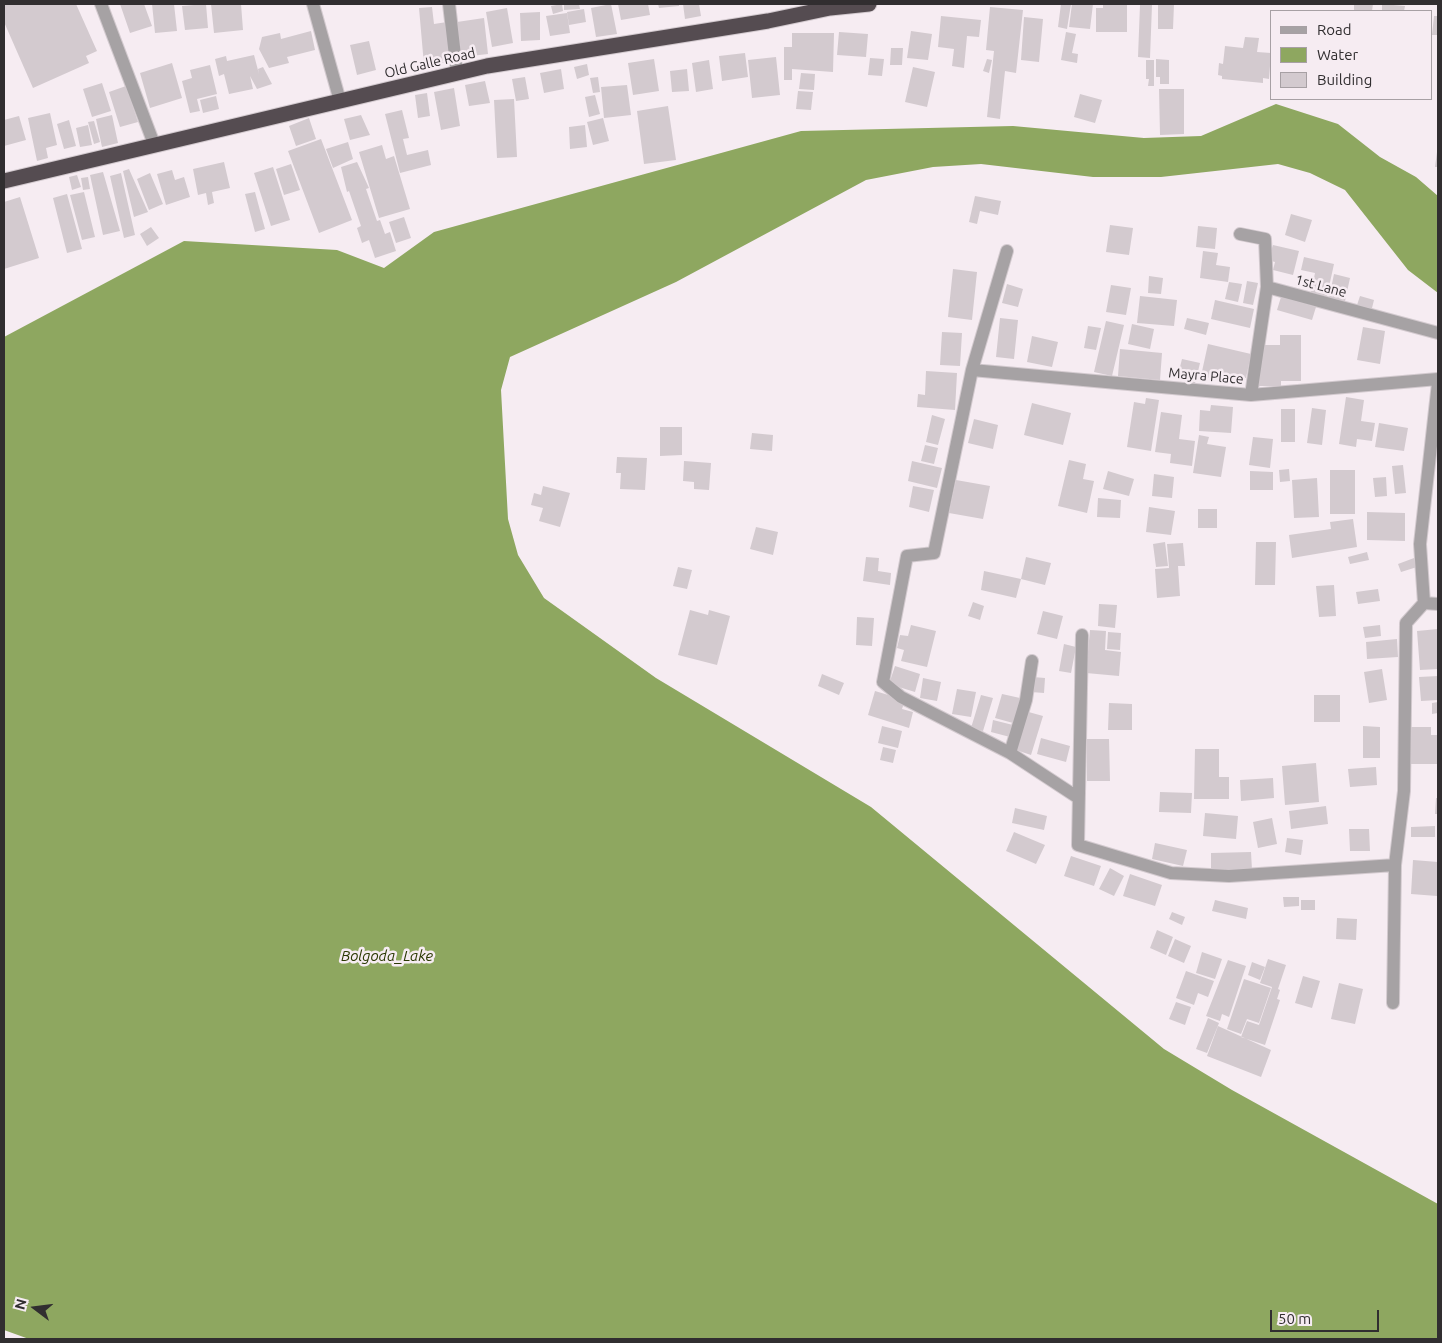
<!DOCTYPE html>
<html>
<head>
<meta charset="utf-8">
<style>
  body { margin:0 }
  #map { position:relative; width:1442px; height:1343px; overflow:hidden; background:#f6ecf2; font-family:Ubuntu,sans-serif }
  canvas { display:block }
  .frame { position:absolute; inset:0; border:5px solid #312e30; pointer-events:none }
  .legend { position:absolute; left:1270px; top:10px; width:162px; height:90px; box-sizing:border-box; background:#f6ecf2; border:1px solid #a7a0a4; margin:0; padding:6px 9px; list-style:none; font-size:15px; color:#312e30 }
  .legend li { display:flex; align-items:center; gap:10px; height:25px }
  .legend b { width:25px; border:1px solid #a7a0a4 }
  .north { position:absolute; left:10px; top:1283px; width:50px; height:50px; -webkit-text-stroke:4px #f6ecf2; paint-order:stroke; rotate:285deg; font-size:14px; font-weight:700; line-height:20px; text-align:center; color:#312e30 }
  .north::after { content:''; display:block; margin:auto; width:18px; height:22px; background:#312e30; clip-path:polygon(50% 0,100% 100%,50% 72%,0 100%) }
  .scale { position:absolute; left:1270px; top:1310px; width:109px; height:22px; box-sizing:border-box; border:2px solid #312e30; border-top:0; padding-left:6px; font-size:15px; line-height:18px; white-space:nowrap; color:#312e30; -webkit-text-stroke:4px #f6ecf2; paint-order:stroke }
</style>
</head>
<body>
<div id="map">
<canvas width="1442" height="1343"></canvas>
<div class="frame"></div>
<ul class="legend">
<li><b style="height:6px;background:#a6a2a4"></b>Road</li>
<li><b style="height:14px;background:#8ea760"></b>Water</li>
<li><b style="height:14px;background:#d3cacf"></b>Building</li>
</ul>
<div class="north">N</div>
<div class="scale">50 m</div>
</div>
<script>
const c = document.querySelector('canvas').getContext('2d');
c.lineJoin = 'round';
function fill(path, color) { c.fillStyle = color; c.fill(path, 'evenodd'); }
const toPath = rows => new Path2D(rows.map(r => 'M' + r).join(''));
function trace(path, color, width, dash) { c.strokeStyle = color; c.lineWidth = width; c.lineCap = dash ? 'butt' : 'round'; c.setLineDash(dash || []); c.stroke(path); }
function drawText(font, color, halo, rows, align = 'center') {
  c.font = font + ' Ubuntu,sans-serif'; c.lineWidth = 5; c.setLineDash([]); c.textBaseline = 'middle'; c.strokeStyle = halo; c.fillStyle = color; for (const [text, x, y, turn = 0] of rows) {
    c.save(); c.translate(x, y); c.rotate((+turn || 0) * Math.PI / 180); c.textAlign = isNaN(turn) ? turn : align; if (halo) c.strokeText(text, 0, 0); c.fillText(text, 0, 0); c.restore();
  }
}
fill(toPath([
  [1276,104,1338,124,1380,157,1416,177,1438,196,1438,293,1408,270,1345,190,1310,173,1278,164,1161,177,1093,177,981,164,933,167,866,180,676,282,510,357,501,390,508,519,518,555,544,598,656,678,871,807,1164,1049,1232,1090,1438,1204,1438,1339,29,1339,4,1330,4,337,184,241,337,250,384,268,434,232,801,131,1013,126,1144,138,1201,136]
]), '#8ea760');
fill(toPath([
  [4,4,76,4,97,51,86,56,89,63,33,88,4,22],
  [120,4,144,4,152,26,130,33],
  [152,4,174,4,177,31,155,33],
  [206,4,208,28,185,30,182,6],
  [211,4,241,4,243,30,214,33],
  [562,4,563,11,553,14,551,6],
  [564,4,579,4,580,9,564,10],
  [611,4,617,34,596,37,591,8],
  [618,4,648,4,650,15,621,20],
  [658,4,679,4,679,6,659,8],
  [683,4,699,4,701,16,685,19],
  [1061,4,1071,4,1067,29,1058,27],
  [1072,4,1093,4,1090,29,1069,27],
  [1103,4,1127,4,1127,32,1096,32,1096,8,1103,8],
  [1158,4,1174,4,1173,29,1158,29],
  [1354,4,1373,4,1372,11,1354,11],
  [1382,4,1405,6,1404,11,1382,11],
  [1140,5,1152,5,1150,58,1138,57],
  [432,7,434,24,447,22,451,62,424,65,419,8],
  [990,7,1023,10,1016,73,1005,71,1000,119,987,117,994,51,986,50],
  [507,8,513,43,492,47,486,12],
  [584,9,586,22,569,25,567,12],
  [540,12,540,40,521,41,520,13],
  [567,13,570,33,550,36,546,16],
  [941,16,981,20,979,37,967,36,964,68,952,66,954,49,938,47],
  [1434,16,1438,16,1438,35,1432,35],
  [1024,17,1043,19,1039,62,1021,60],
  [484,18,488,54,462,57,457,22],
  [311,31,315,50,287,57,289,63,269,68,259,49,262,37,280,33,281,39],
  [911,31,932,34,928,60,907,58],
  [839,32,868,34,866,57,837,55],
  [1066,32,1076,34,1072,53,1078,54,1077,63,1061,60],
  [792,33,834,33,833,72,792,69,792,80,784,80,784,47,792,47],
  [1245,37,1259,38,1257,52,1271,53,1269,79,1263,78,1263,83,1222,79,1222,76,1218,75,1219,63,1223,64,1225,46,1243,48],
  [369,41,376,70,357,75,350,45],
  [891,48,903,48,902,65,890,65],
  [745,53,748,77,722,81,719,56],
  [254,55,259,74,258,69,263,67,272,84,257,89,250,76,253,89,229,94,224,74,219,76,215,59,226,56,227,61],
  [776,57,780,95,752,98,748,60],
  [870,58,884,59,882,76,868,75],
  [654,59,659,91,633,95,628,63],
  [987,59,992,60,989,73,983,71],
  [1156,59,1169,60,1169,84,1160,84,1160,77,1156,77],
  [709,60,713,89,696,92,692,63],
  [1146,60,1154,60,1154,86,1148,86,1149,79,1146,79],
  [172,63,182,98,150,108,140,73],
  [587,64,589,75,577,79,574,67],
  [210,65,217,94,197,99,200,111,190,113,182,81,192,78,190,70],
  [913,67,935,72,927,107,905,102],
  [561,69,564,89,544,93,540,73],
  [687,69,689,91,672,92,670,71],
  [801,73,815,74,814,90,799,89],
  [525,77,529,99,516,101,512,79],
  [598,77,600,92,593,93,590,78],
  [485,81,490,103,469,106,465,85],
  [102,83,111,111,92,117,83,89],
  [627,85,631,115,604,118,601,87],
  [126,86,138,122,120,127,109,92],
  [454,88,460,126,441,130,434,92],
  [1159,89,1184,89,1184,134,1160,135],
  [798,91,813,92,811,110,796,109],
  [427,93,430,116,418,118,415,95],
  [1080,94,1102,100,1095,123,1074,117],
  [595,95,600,114,589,117,585,97],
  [216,96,219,109,203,113,200,100],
  [514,99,517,157,497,158,494,100],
  [668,106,676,160,644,164,637,111],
  [402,110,409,138,403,139,407,155,428,150,431,165,400,173,385,114],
  [50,113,57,145,46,148,48,158,37,161,28,118],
  [112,115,118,143,102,147,96,119],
  [361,115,370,135,350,140,344,119],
  [19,116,26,140,4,146,4,120],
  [309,118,316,139,296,146,289,126],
  [603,118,609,141,593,145,587,122],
  [69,120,76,146,64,149,57,124],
  [94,121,100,142,94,144,88,122],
  [88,125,92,145,80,147,76,128],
  [585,125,587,147,570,149,569,127],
  [321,139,352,220,319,233,288,151],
  [348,142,353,159,333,168,326,149],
  [382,145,386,159,394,156,410,209,379,218,359,152],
  [1437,152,1438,153,1438,167,1435,167],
  [224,162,230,188,212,192,214,203,208,205,206,193,198,195,193,169],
  [357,162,369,188,366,189,377,221,380,220,385,234,390,232,396,251,375,258,369,240,362,243,357,228,361,226,349,191,347,192,341,167],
  [291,164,300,190,284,195,276,169],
  [273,167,290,220,271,226,254,173],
  [129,169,148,212,134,217,123,171],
  [172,170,175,180,184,177,190,197,166,205,157,174],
  [103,172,120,231,103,235,90,175],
  [121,173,135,235,124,238,110,176],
  [150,173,163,204,149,210,137,179],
  [77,175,81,187,72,190,69,177],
  [88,177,90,189,83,190,81,178],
  [84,192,95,237,82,240,70,195],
  [255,192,265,229,255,232,245,194],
  [67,194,82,249,67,253,53,198],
  [975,196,1001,201,998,215,980,211,977,224,969,222],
  [20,197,39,258,4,269,4,202],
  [1291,214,1312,220,1305,242,1285,235],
  [404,217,411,238,396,243,389,222],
  [1110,225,1133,228,1129,255,1106,252],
  [1198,226,1217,228,1215,249,1196,247],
  [151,227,159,238,147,246,140,234],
  [1273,245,1299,251,1293,275,1273,270,1275,262,1268,260],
  [1203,251,1218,253,1216,265,1230,267,1228,282,1200,278],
  [1304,257,1334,264,1327,296,1311,292,1315,273,1301,270],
  [953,269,977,272,972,320,948,317],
  [1334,274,1350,278,1345,301,1329,298],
  [1149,276,1163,278,1161,294,1148,293],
  [1247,281,1258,283,1253,305,1243,303],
  [1229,282,1242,284,1238,302,1225,299],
  [1007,284,1023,289,1018,307,1002,303],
  [1111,285,1131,288,1126,315,1106,312],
  [1140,296,1177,300,1174,326,1137,323],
  [1360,296,1374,300,1371,312,1356,308],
  [1281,297,1316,307,1312,320,1277,310],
  [1215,300,1254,309,1250,328,1211,319],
  [1000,318,1018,320,1014,359,996,357],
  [1187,318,1209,323,1206,335,1184,329],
  [1106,321,1124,325,1112,376,1094,372],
  [1132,324,1154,329,1150,349,1128,344],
  [1088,326,1101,328,1096,350,1084,348],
  [1363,327,1385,331,1380,364,1357,360],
  [942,332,962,333,960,366,940,365],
  [1280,335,1301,335,1301,381,1281,381,1281,386,1258,386,1260,345,1280,345],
  [1032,336,1058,342,1052,367,1027,362],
  [1208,344,1251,354,1246,378,1234,375,1232,383,1201,376],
  [1120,349,1162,353,1160,380,1118,376],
  [1182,359,1200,363,1195,384,1177,379],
  [926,371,957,373,955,410,917,407,918,394,925,395],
  [1346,397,1364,400,1361,421,1375,423,1372,441,1357,439,1356,447,1339,444],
  [1146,398,1159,400,1151,451,1127,447,1134,402,1145,404],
  [1032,403,1071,413,1063,445,1024,435],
  [1211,405,1233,407,1231,433,1199,431,1200,410,1210,411],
  [1312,408,1326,410,1322,445,1307,443],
  [1281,409,1295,409,1295,442,1281,442],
  [1161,412,1182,415,1179,439,1195,441,1192,466,1170,463,1171,454,1155,452],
  [932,415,945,419,938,445,926,442],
  [974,419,998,425,993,449,968,443],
  [1379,423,1408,428,1404,451,1375,447],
  [660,427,682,427,682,455,660,456],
  [752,433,773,435,772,451,750,449],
  [1199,435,1209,437,1207,444,1226,447,1221,477,1193,473],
  [1253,437,1273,439,1270,468,1249,465],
  [925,445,938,448,934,464,921,461],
  [617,457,647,458,645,490,620,489,621,473,616,473],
  [1069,460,1086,464,1083,479,1094,481,1087,513,1058,506],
  [684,461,711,463,709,490,694,489,694,482,683,481],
  [912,461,942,468,937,488,908,481],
  [1403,465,1406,493,1395,494,1392,466],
  [1289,469,1290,481,1280,482,1279,470],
  [1330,470,1355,470,1355,514,1330,514],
  [1108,471,1134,479,1129,496,1103,489],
  [1250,471,1273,472,1273,490,1250,490],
  [1154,474,1174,477,1172,498,1152,496],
  [1386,477,1387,496,1375,497,1373,478],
  [1317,478,1319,517,1294,518,1292,480],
  [956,480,990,486,983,519,949,513],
  [543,486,570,493,560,527,539,521,543,508,531,505,534,493,541,495],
  [913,486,934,490,929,512,909,507],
  [1098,498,1121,500,1120,518,1097,517],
  [1149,507,1175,511,1171,535,1146,532],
  [1198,509,1217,509,1217,528,1198,528],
  [1367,512,1405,513,1405,541,1367,540],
  [1353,519,1357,547,1292,558,1289,535,1331,529,1330,522],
  [756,527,778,532,773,555,750,549],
  [1165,542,1168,566,1156,567,1153,544],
  [1256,542,1276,542,1275,585,1255,585],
  [1183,543,1185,566,1178,566,1180,596,1157,598,1155,569,1169,568,1167,544],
  [1367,552,1369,560,1350,564,1348,557],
  [866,557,879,558,878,571,891,573,890,585,863,581],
  [1026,557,1051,563,1045,585,1021,579],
  [1414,558,1417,567,1401,572,1398,564],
  [678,567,692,570,687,589,673,586],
  [984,571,1021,579,1016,598,981,590],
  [1334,585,1336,616,1319,617,1316,586],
  [1378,589,1380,601,1358,604,1356,592],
  [973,602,984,606,980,620,968,616],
  [1099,604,1117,605,1115,628,1098,626],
  [690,610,708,615,709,610,730,616,717,665,678,655],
  [1043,611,1063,616,1057,639,1037,634],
  [857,617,874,618,872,646,856,645],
  [911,625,936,631,927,667,901,661,904,650,897,648,900,635,908,636],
  [1380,625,1381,636,1365,638,1363,627],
  [1438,629,1438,669,1420,670,1417,631],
  [1090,630,1106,631,1105,650,1121,652,1119,676,1086,673],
  [1108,632,1121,633,1120,650,1107,649],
  [1397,639,1398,657,1367,659,1366,642],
  [1064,644,1076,647,1071,673,1059,671],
  [895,666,920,674,915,692,889,684],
  [1382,669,1387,700,1369,703,1364,672],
  [822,674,844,683,839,695,818,686],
  [1438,676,1438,700,1421,701,1419,677],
  [1033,677,1045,678,1044,693,1031,692],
  [923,678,941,682,937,701,920,698],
  [957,689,976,692,971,717,952,714],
  [875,691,905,700,902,709,913,712,909,728,868,715],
  [1002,694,1020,698,1013,723,995,718],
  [981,695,993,698,983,731,971,728],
  [1314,695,1340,695,1340,722,1314,722],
  [1438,702,1438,713,1432,714,1432,703],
  [1109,703,1132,704,1132,730,1108,730],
  [1025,711,1043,716,1031,755,1013,749],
  [993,720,1013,725,1010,737,991,732],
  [882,726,902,731,898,748,878,743],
  [1363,726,1380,727,1380,758,1363,758],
  [1408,727,1431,727,1431,735,1438,735,1438,764,1408,764],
  [1041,738,1070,746,1066,762,1037,754],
  [1087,739,1109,739,1110,781,1087,781],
  [883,747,896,750,893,763,880,760],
  [1195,749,1219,749,1219,777,1229,777,1229,799,1194,799],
  [1316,763,1319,802,1285,805,1282,766],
  [1376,767,1377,785,1350,787,1348,769],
  [1273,778,1274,798,1241,801,1240,780],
  [1160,792,1192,793,1191,813,1159,812],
  [1436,798,1438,798,1438,814,1435,814],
  [1326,806,1328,824,1291,829,1289,811],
  [1015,808,1047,816,1044,830,1012,823],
  [1205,813,1238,816,1236,839,1203,836],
  [1272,818,1277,844,1258,848,1253,822],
  [1435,826,1435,837,1411,837,1411,827],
  [1349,829,1369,829,1370,851,1350,851],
  [1014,832,1045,845,1036,864,1006,851],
  [1287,838,1303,840,1301,855,1285,852],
  [1155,843,1187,850,1183,866,1152,859],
  [1251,852,1252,870,1211,871,1211,853],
  [1071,856,1101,866,1094,886,1064,876],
  [1413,860,1438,862,1437,896,1411,894],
  [1110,868,1124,876,1114,896,1099,889],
  [1130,874,1162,885,1155,906,1123,896],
  [1283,897,1299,897,1299,906,1284,907],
  [1215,900,1248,908,1246,919,1212,911],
  [1301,900,1315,900,1315,910,1301,910],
  [1172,912,1185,917,1182,925,1169,919],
  [1337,918,1357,919,1356,940,1336,939],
  [1157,930,1173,937,1166,955,1150,948],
  [1175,939,1191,946,1184,963,1168,956],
  [1202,952,1222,959,1215,979,1196,973],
  [1268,959,1286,965,1278,989,1280,990,1277,999,1280,1000,1265,1045,1241,1037,1247,1021,1259,1025,1272,987,1260,983],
  [1228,960,1246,966,1229,1017,1222,1014,1220,1021,1206,1016],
  [1252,962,1265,967,1260,980,1248,975],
  [1186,971,1214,981,1208,997,1198,993,1194,1005,1176,998],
  [1303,976,1320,981,1312,1008,1295,1003],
  [1244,979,1271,988,1259,1023,1247,1019,1241,1034,1227,1029],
  [1339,983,1363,989,1355,1024,1331,1019],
  [1176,1002,1191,1007,1185,1025,1169,1019],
  [1208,1018,1219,1023,1207,1053,1196,1049],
  [1218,1026,1271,1050,1261,1077,1207,1056]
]), '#d3cacf');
const minor = toPath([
  [101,4,154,144],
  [313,4,340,101],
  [449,4,457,73],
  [1240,234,1265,239,1267,287,1438,333],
  [1007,251,972,370,934,553,907,556,883,682,901,697,1010,753,1077,797],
  [972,370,1251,395,1438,379],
  [1251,395,1267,287],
  [1424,603,1438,604],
  [1082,635,1078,845,1171,873,1229,876,1395,865],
  [1010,753,1026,700,1032,661],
  [1393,1003,1395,865,1404,791,1406,623,1424,603,1420,544,1438,383]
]);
const highway = toPath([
  [4,181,487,66,768,21,830,8,869,4]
]);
trace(minor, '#d3cacf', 14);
trace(highway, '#d3cacf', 17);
trace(minor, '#a6a2a4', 12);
trace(highway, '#554c51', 15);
drawText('14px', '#312e30', '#f6ecf2', [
  ["Old Galle Road",430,63,-13],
  ["1st Lane",1321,286,15],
  ["Mayra Place",1206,376,5]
]);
drawText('italic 15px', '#2a3902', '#f6ecf2', [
  ["Bolgoda_Lake",387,956]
]);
</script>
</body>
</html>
